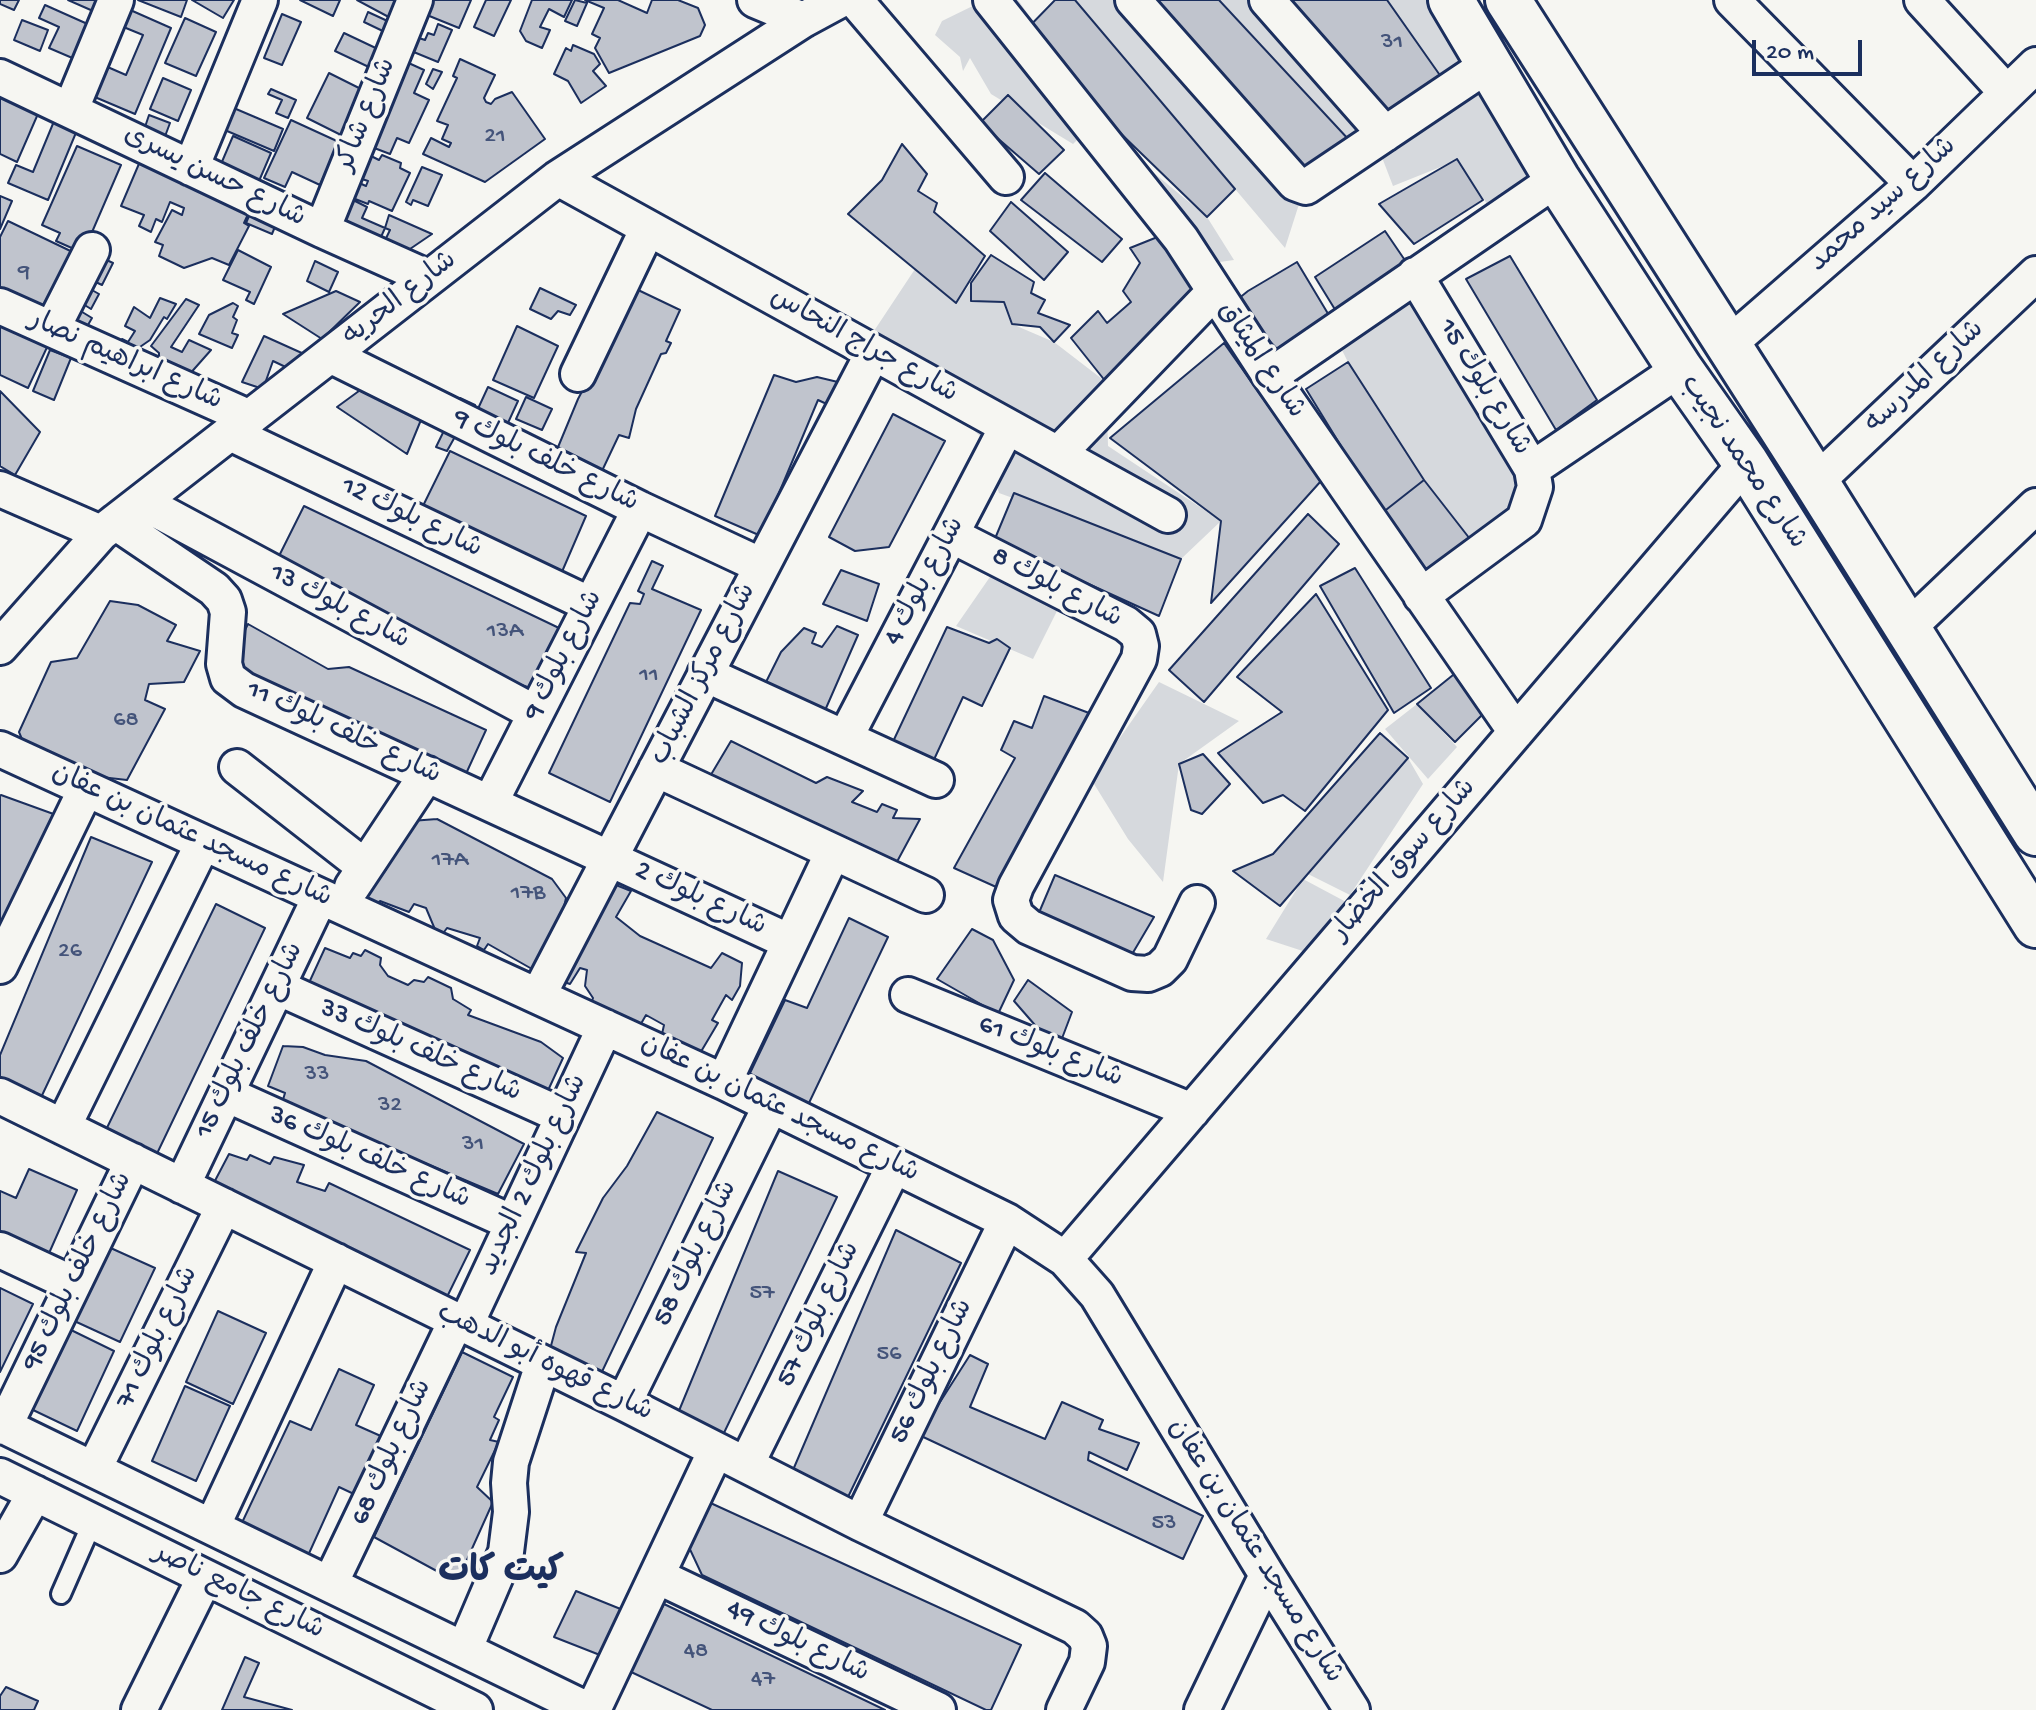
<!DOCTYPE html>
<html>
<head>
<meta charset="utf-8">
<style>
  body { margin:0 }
  #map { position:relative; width:2036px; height:1710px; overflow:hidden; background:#f6f6f2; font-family:"Gochi Hand",sans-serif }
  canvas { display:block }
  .scale { position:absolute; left:1752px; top:40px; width:110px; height:36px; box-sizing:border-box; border:4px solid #1b2f5e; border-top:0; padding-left:10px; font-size:24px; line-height:28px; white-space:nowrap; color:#1b2f5e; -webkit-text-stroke:6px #f6f6f2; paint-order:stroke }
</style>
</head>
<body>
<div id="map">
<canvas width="2036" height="1710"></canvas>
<div class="scale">20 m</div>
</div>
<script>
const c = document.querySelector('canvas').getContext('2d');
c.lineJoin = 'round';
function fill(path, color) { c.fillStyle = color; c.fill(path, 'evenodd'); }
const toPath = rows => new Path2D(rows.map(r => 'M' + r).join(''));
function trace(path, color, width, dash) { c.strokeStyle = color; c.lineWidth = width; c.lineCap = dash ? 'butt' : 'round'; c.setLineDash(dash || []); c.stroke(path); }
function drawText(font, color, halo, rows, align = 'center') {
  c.font = font + ' "Gochi Hand","Playpen Sans Arabic",sans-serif'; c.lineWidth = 7; c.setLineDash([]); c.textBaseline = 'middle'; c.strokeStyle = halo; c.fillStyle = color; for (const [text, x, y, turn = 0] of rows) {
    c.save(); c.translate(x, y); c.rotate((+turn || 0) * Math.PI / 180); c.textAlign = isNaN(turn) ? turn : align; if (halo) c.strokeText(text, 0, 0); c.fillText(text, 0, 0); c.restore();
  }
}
fill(toPath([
  [985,0,1018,0,1107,125,1083,134,1073,144,991,94,970,58,963,71,960,57,935,35,942,21],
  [1075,0,1120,0,1300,201,1285,248],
  [1219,0,1261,0,1379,126,1350,141],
  [1387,0,1426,0,1467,67,1444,81],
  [1487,82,1557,179,1493,213,1458,160,1393,186,1378,147],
  [1136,158,1207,217,1234,260,1198,265],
  [915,269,956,303,971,283,971,301,1004,302,1012,324,1054,342,1106,382,1108,446,1221,521,1181,559,999,493,980,436,870,337],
  [1408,298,1526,494,1470,539,1375,417,1341,348],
  [992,574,1059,607,1033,659,956,626],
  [1159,682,1239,721,1179,764,1163,882,1128,839,1091,779],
  [1417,704,1457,747,1428,779,1385,729],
  [1408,758,1423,784,1350,895,1308,874],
  [1303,879,1348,903,1312,954,1266,939]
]), '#d6d9dd');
const building = toPath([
  [0,0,19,0,14,10,0,4,0,0],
  [68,0,98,0,93,11,68,0],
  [138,0,187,0,181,17,138,0],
  [192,0,234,0,223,18,192,0],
  [300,0,340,0,333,16,300,0],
  [357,0,402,0,398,22,357,0],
  [422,0,471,0,459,28,417,11,422,0],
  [486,0,511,0,494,36,474,27,486,0],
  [532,0,572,0,564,17,549,9,540,27,550,30,542,48,526,41,520,31,532,0],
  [575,0,587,3,577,26,565,21,575,0],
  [585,0,618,0,647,13,652,0,678,0,698,8,705,25,700,36,609,73,595,48,600,38,592,34,604,8,585,0],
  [1055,0,1075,0,1235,189,1207,217,1020,36,1055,0],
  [1148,0,1219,0,1350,141,1304,176,1148,0],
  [1274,0,1387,0,1444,81,1379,126,1274,0],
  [45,5,92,26,77,60,49,48,59,27,39,18,45,5],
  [128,9,171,28,135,114,90,95,103,65,126,75,143,35,121,26,128,9],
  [368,12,394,24,389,34,364,22,368,12],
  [282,14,301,22,282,65,264,58,282,14],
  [185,18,216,32,196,76,165,63,185,18],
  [22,20,48,30,40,51,14,40,22,20],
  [415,24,424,27,419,38,425,40,428,33,434,35,438,24,452,30,438,62,404,48,415,24],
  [344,33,382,51,373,69,335,51,344,33],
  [573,45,594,54,600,64,593,71,606,86,581,103,568,81,554,74,566,48,571,51,573,45],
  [460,59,495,75,484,98,486,102,491,104,495,99,512,92,545,139,485,182,423,154,431,138,449,147,451,143,442,139,448,125,437,121,457,78,453,76,460,59],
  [402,60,424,70,414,93,429,100,409,143,397,138,390,154,369,146,402,60],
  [433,69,442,72,433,89,426,84,433,69],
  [329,73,367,92,345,137,307,118,329,73],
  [163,78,191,90,178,121,150,109,163,78],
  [0,82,44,100,17,162,0,154,0,82],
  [271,89,296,100,288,118,276,113,282,100,268,94,271,89],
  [1008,95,1064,150,1039,174,980,123,1008,95],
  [229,106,283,129,274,151,220,128,229,106],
  [57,114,80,123,48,200,8,183,16,165,33,172,57,114],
  [149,115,170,123,161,147,141,139,149,115],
  [291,120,339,142,320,185,292,172,285,187,264,178,291,120],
  [233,136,271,153,256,188,218,171,233,136],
  [902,144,927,174,918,191,937,203,934,212,985,256,956,303,848,214,882,180,902,144],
  [77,146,121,165,83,253,56,241,60,233,42,225,77,146],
  [144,152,249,212,244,223,249,226,229,265,212,258,184,268,159,256,163,245,155,242,172,210,182,215,184,208,170,202,162,222,156,219,151,232,139,226,144,215,121,206,144,152],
  [369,155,379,160,382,155,401,163,400,168,410,173,392,211,369,201,368,204,350,197,357,182,366,186,368,181,359,178,369,155],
  [1457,159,1483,200,1414,244,1379,204,1457,159],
  [422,167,442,175,428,206,413,200,411,205,406,202,422,167],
  [1045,173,1122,239,1102,262,1021,200,1045,173],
  [263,184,285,202,272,234,246,223,263,184],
  [0,196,12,201,0,229,0,196],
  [349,198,367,207,362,218,385,228,369,264,328,246,349,198],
  [1011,202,1068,252,1044,280,990,231,1011,202],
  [389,215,432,234,385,266,377,257,390,230,385,228,389,215],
  [8,221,83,257,51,325,0,301,0,237,8,221],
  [1385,231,1415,275,1339,316,1315,277,1385,231],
  [1160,236,1200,288,1106,382,1071,338,1098,311,1107,323,1131,302,1123,291,1140,263,1130,248,1160,236],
  [238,250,271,267,254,304,246,300,250,292,223,280,238,250],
  [96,255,113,263,102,285,85,277,96,255],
  [991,255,1034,282,1031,293,1045,300,1038,313,1070,325,1054,342,1040,327,1012,324,1004,302,971,301,971,283,991,255],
  [1510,256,1597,400,1556,430,1466,279,1510,256],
  [315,261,338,272,329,292,307,281,315,261],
  [1297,262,1330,317,1281,353,1233,303,1248,291,1297,262],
  [83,285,99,294,91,309,75,299,83,285],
  [540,288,576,305,570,315,558,311,551,319,530,309,540,288],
  [636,289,680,310,666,341,671,343,666,353,661,354,636,409,629,438,619,435,601,473,556,452,578,399,636,289],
  [336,291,360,302,322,339,283,314,336,291],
  [160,298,176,304,167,319,164,317,150,340,137,349,120,342,122,339,128,342,135,331,125,326,134,307,150,318,160,298],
  [186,299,199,305,171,347,182,352,189,340,211,350,180,385,159,360,159,353,151,346,186,299],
  [233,303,238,306,233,317,237,320,232,333,238,335,232,348,199,334,209,315,233,303],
  [74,307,92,318,81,337,63,325,74,307],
  [0,321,49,343,28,388,0,375,0,321],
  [517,326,558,346,534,398,493,380,517,326],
  [264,336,304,354,294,371,273,361,263,389,242,382,264,336],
  [1224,343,1321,481,1211,603,1221,521,1110,438,1224,343],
  [50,350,71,358,54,400,33,391,50,350],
  [1348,362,1424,480,1382,513,1306,389,1348,362],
  [774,375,796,382,817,377,842,383,831,406,818,400,761,536,715,516,774,375],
  [374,380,423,415,407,454,337,407,374,380],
  [488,387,518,401,507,425,476,413,488,387],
  [0,391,40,432,15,475,0,466,0,391],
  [526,397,552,409,542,430,516,419,526,397],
  [460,398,475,405,473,411,466,417,447,451,436,447,460,398],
  [893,414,945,441,889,547,855,551,829,537,893,414],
  [450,451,586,516,558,581,418,516,450,451],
  [1424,480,1470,539,1427,572,1382,513,1424,480],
  [1014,493,1181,559,1159,616,994,541,1014,493],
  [304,506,559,628,553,640,559,646,539,691,443,658,275,564,304,506],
  [1308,514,1339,544,1204,702,1169,670,1308,514],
  [652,561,663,566,652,589,701,610,610,802,549,773,630,603,640,604,644,594,638,591,652,561],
  [1355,568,1431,688,1394,713,1320,586,1355,568],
  [841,570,879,584,867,621,823,604,841,570],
  [1316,594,1388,710,1305,811,1283,795,1263,803,1218,753,1282,712,1237,677,1316,594],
  [110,601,138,605,176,625,167,641,200,651,184,682,149,684,145,700,165,709,127,780,83,775,26,749,19,732,51,662,77,658,110,601],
  [248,624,328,669,349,667,486,730,459,789,220,680,248,624],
  [837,626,858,635,823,715,764,686,781,652,804,628,816,633,812,643,822,647,837,626],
  [947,627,989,643,997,639,1010,648,982,706,963,697,931,766,890,748,947,627],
  [1458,671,1483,714,1455,742,1417,704,1458,671],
  [1044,696,1089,713,1005,891,954,868,1015,758,1001,750,1014,721,1032,728,1044,696],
  [1380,733,1408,758,1280,906,1233,871,1273,854,1380,733],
  [731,741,816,783,827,777,863,791,852,802,877,812,882,804,897,810,893,818,920,819,885,884,709,778,731,741],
  [1203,754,1230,784,1202,814,1191,810,1179,764,1203,754],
  [1,795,59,816,0,947,0,796,1,795],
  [437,819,552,879,566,898,564,907,606,881,539,973,488,944,484,950,477,946,480,938,447,928,439,939,426,908,414,904,409,912,380,901,365,913,353,901,385,871,411,821,437,819],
  [91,837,152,862,37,1106,0,1087,0,1055,91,837],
  [1055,875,1154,917,1131,956,1038,915,1055,875],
  [606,881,631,891,616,917,640,936,711,968,722,953,742,963,740,986,732,1000,726,995,712,1020,718,1023,699,1055,662,1034,664,1025,646,1015,638,1029,590,1007,593,998,585,986,587,970,580,968,570,984,558,980,606,881],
  [216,904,265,928,152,1164,102,1138,216,904],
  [849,918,888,937,798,1126,739,1096,785,1000,807,1008,849,918],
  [972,929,993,940,1014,980,998,1014,937,979,972,929],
  [325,948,350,958,353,953,361,956,365,950,381,958,380,965,388,976,408,985,414,980,424,982,428,977,451,988,453,999,471,1010,468,1015,541,1042,563,1058,545,1097,308,985,325,948],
  [1028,980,1072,1012,1061,1041,1041,1032,1014,1001,1028,980],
  [283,1046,303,1047,325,1055,366,1061,524,1144,498,1194,282,1103,285,1093,268,1086,283,1046],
  [657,1112,713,1138,599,1378,548,1357,556,1327,586,1253,576,1252,603,1198,627,1166,657,1112],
  [229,1154,247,1160,250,1155,270,1164,274,1157,304,1165,297,1182,325,1191,329,1183,470,1250,445,1301,208,1194,229,1154],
  [29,1169,77,1190,46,1260,0,1240,0,1191,16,1198,29,1169],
  [778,1171,837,1197,722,1437,676,1418,778,1171],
  [896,1230,961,1263,848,1497,793,1470,896,1230],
  [104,1245,155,1268,120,1342,70,1319,104,1245],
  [0,1288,33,1304,0,1372,0,1288],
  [218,1311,266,1333,233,1404,186,1382,218,1311],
  [69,1329,114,1351,77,1431,31,1409,69,1329],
  [462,1352,513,1377,494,1417,499,1420,490,1440,499,1442,477,1487,493,1502,457,1582,374,1537,462,1352],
  [970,1355,988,1364,970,1407,1045,1439,1062,1402,1103,1420,1099,1429,1139,1443,1127,1470,1089,1452,1088,1460,1203,1516,1183,1559,919,1435,970,1355],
  [339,1369,374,1385,356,1425,383,1437,356,1495,339,1487,306,1560,239,1529,290,1421,311,1430,339,1369],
  [185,1386,230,1406,196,1481,152,1461,185,1386],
  [704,1500,1021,1645,991,1710,986,1710,702,1575,687,1543,704,1500],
  [576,1591,628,1612,605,1657,554,1637,576,1591],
  [664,1604,885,1710,712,1710,629,1671,664,1604],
  [245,1657,259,1663,244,1697,292,1710,222,1710,245,1657],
  [6,1687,38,1701,34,1710,0,1710,0,1696,6,1687]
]);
fill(building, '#c0c4cd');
trace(building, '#1b2f5e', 2);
const lane = toPath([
  [61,1594,93,1521]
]);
const street = toPath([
  [755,0,803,20],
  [855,0,1006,177],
  [991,0,1181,239,1270,376,1516,732],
  [1133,0,1295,183,1306,187,1489,64],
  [1267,0,1385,134],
  [1732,0,1913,184],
  [1922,0,2007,93],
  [0,77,322,230,429,278],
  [71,109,116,0],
  [191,168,260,0],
  [558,178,1168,515],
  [322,230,415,0],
  [1415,275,1532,469,1535,487,1524,520,1421,596],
  [0,306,250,418],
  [52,329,92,250],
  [1729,344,1913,184,2036,65],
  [330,355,640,509,762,566],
  [578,374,648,228],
  [1270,376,1557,179],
  [230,433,591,605],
  [1058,454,1214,292],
  [1532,469,1680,369],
  [1816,482,2036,274],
  [0,489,101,533],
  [142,502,535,713],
  [115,522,214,589,224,600,228,612,224,664,228,678,244,690,790,942],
  [951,535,1126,624,1138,634,1141,646,1139,659,1016,886,1011,900,1016,916,1029,927,1132,973,1148,974,1160,969,1170,959,1197,903],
  [1907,629,2036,506],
  [0,647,101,533,558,178,803,20,840,0],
  [705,674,936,780],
  [845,738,1007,427],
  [0,749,724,1082,1007,1221,1065,1259,1097,1295,1267,1575,1352,1710],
  [237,767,365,867],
  [656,769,926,895],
  [490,803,640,509],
  [352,887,427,774],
  [0,966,86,789],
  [277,987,563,1116],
  [908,995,1192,1111],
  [538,996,873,353],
  [724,1082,833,852],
  [226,1094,513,1223],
  [0,1096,624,1403,860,1523,1075,1627,1085,1636,1089,1646,1087,1662,1064,1710],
  [63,1127,203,843],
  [182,1186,320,897],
  [0,1250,73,1284],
  [1065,1259,1746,463],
  [465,1326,605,1027],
  [624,1403,771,1105],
  [0,1424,588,1710],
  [4,1427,133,1161],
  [746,1465,894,1166],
  [94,1469,224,1206],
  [0,1476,475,1710],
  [860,1523,1007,1221],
  [212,1527,336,1261],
  [0,1555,35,1493],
  [657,1576,938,1710],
  [330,1584,456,1321],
  [465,1648,506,1552,511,1512,509,1483,511,1462,543,1364],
  [139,1710,205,1577],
  [593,1710,716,1450],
  [1202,1710,1267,1575]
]);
const secondary = toPath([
  [1451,0,1557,179,1680,369,1746,463,2036,925],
  [1508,0,1816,482,2036,833]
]);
trace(lane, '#1b2f5e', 24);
trace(street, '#1b2f5e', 40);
trace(secondary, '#1b2f5e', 50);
trace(lane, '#f6f6f2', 18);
trace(street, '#f6f6f2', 34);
trace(secondary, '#f6f6f2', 44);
drawText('24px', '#44547a', null, [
  ["31",1392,43],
  ["21",495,137],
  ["9",24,273],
  ["13A",505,632],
  ["11",649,676],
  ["68",126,721],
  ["17A",450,861],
  ["17B",528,894],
  ["26",70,952],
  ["33",317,1075],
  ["32",390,1106],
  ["31",473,1145],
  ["57",762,1294],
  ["56",889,1355],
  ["53",1164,1524],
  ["48",696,1652],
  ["47",763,1680]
]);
drawText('28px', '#1b2f5e', '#f6f6f2', [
  ["شارع شاكر",368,115,-68],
  ["شارع حسن يسرى",214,178,26],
  ["شارع سيد محمد",1884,206,-42],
  ["شارع الحريه",401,300,-38],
  ["شارع جراج النحاس",863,347,29],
  ["شارع الميثاق",1260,361,56],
  ["شارع ابراهيم نصار",125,362,24],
  ["شارع المدرسه",1926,378,-43],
  ["شارع بلوك 15",1483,388,59],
  ["شارع خلف بلوك 9",545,462,26],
  ["شارع محمد نجيب",1742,463,56],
  ["شارع بلوك 12",411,519,26],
  ["شارع بلوك 4",926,582,-62],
  ["شارع بلوك 8",1056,589,28],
  ["شارع بلوك 13",339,608,28],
  ["شارع بلوك 9",565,656,-63],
  ["شارع مركز الشباب",705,675,-63],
  ["شارع خلف بلوك 11",343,734,25],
  ["شارع مسجد عثمان بن عفان",191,837,25],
  ["شارع سوق الخضار",1405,861,-49],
  ["شارع بلوك 2",700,900,25],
  ["شارع خلف بلوك 15",251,1041,-64],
  ["شارع خلف بلوك 33",420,1052,24],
  ["شارع بلوك 61",1050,1053,22],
  ["شارع مسجد عثمان بن عفان",779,1110,26],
  ["شارع خلف بلوك 36",369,1159,24],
  ["شارع بلوك 2 الجديد",535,1176,-65],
  ["شارع بلوك 58",697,1254,-64],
  ["شارع خلف بلوك 95",79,1272,-64],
  ["شارع بلوك 57",820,1315,-64],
  ["شارع بلوك 71",159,1338,-64],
  ["شارع قهوه أبو الدهب",544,1364,26],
  ["شارع بلوك 56",933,1372,-64],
  ["شارع بلوك 68",393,1453,-65],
  ["شارع مسجد عثمان بن عفان",1254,1552,58],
  ["شارع جامع ناصر",238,1593,26],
  ["شارع بلوك 49",797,1643,26]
]);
drawText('bold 36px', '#1b2f5e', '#f6f6f2', [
  ["كيت كات",501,1574]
]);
</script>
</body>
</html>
